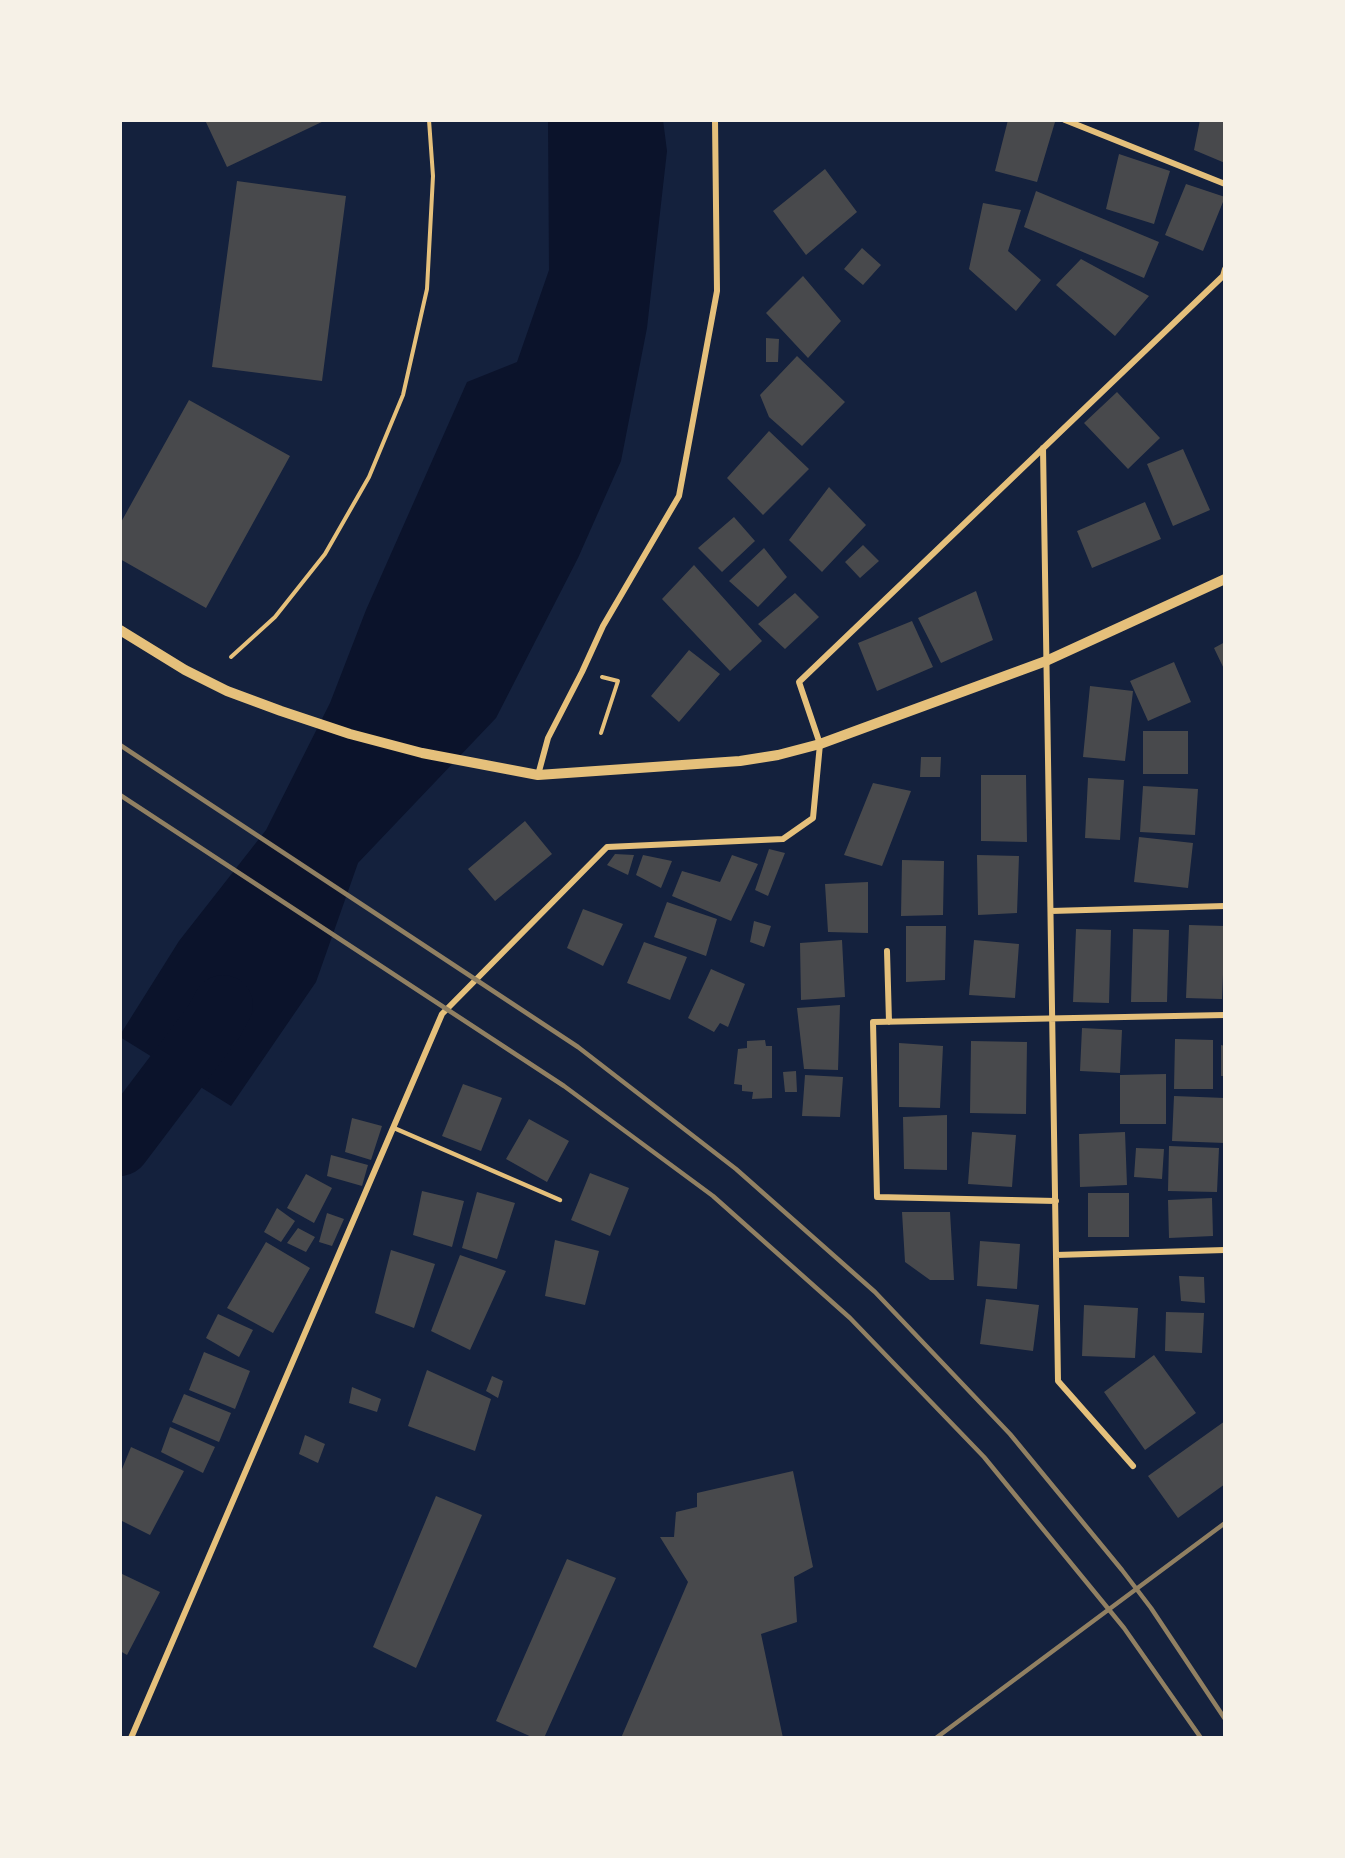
<!DOCTYPE html>
<html>
<head>
<meta charset="utf-8">
<style>
  body { margin:0 }
  #map { position:relative; width:1345px; height:1858px; overflow:hidden; background:#14213d; font-family:"Source Sans 3",sans-serif }
  canvas { display:block }
  .frame { position:absolute; inset:0; border:122px solid #f6f1e7; pointer-events:none }
</style>
</head>
<body>
<div id="map">
<canvas width="1345" height="1858"></canvas>
<div class="frame"></div>
</div>
<script>
const c = document.querySelector('canvas').getContext('2d');
c.lineJoin = 'round';
function fill(path, color) { c.fillStyle = color; c.fill(path, 'evenodd'); }
const toPath = rows => new Path2D(rows.map(r => 'M' + r).join(''));
function trace(path, color, width, dash) { c.strokeStyle = color; c.lineWidth = width; c.lineCap = dash ? 'butt' : 'round'; c.setLineDash(dash || []); c.stroke(path); }
fill(toPath([
  [548,120,663,120,667,151,647,328,621,461,578,558,496,718,358,863,316,982,231,1106,120,1037,120,1035,179,941,266,830,330,703,366,610,467,382,517,362,549,270]
]), '#0b132b');
trace(toPath([
  [120,1146,213,1023,223,1005]
]), '#0b132b', 60);
fill(toPath([
  [205,120,326,120,227,167],
  [1008,120,1050,120,1055,122,1037,182,995,171],
  [1200,120,1225,120,1225,163,1194,150],
  [1119,154,1170,171,1154,224,1106,209],
  [825,169,857,212,806,255,773,211],
  [237,181,346,196,322,381,212,367],
  [1186,184,1225,197,1203,251,1165,235],
  [1036,191,1159,242,1144,278,1024,227],
  [983,203,1021,210,1008,251,1041,280,1016,311,969,269],
  [862,248,881,265,863,285,844,269],
  [1081,259,1149,296,1115,336,1056,285],
  [803,276,841,321,808,358,766,313],
  [766,338,779,339,778,362,766,362],
  [797,356,845,402,802,446,769,417,760,395],
  [1117,392,1160,438,1128,469,1084,423],
  [189,400,290,456,206,608,120,559,120,524],
  [769,431,809,469,763,515,727,478],
  [1183,449,1210,510,1173,526,1147,464],
  [829,487,866,525,822,572,789,540],
  [1145,502,1161,539,1092,568,1077,531],
  [734,517,755,541,722,572,698,548],
  [863,545,879,561,860,578,845,562],
  [764,548,787,577,758,607,729,581],
  [694,565,762,641,730,671,662,599],
  [976,591,993,640,941,663,918,618],
  [795,593,819,617,785,649,758,624],
  [912,621,933,667,877,691,858,643],
  [1225,642,1225,671,1214,648],
  [689,650,720,674,679,722,651,696],
  [1174,662,1191,702,1148,721,1130,681],
  [1090,686,1133,691,1125,761,1083,757],
  [1143,731,1188,731,1188,774,1143,774],
  [921,757,941,757,940,777,920,777],
  [981,775,1026,775,1027,842,981,841],
  [1088,778,1124,780,1120,840,1085,838],
  [873,783,911,791,882,866,844,855],
  [1143,786,1198,789,1195,835,1140,832],
  [525,821,552,854,495,901,468,869],
  [1139,837,1193,843,1188,888,1134,882],
  [769,849,785,853,768,896,755,890],
  [615,854,634,855,628,875,607,865],
  [643,855,672,861,661,888,636,875],
  [732,855,758,864,731,921,672,896,682,871,720,882],
  [977,855,1019,856,1017,913,978,915],
  [902,860,944,861,943,915,901,916],
  [868,882,868,933,828,932,825,884],
  [667,902,717,919,706,956,654,937],
  [583,909,623,924,603,966,567,948],
  [754,921,771,926,764,947,750,942],
  [1189,925,1225,926,1222,999,1186,998],
  [906,926,946,926,945,980,906,982],
  [1076,929,1111,930,1109,1003,1073,1002],
  [1133,929,1169,930,1167,1002,1131,1002],
  [842,940,845,997,801,1000,800,943],
  [974,940,1019,944,1015,998,969,995],
  [644,942,687,957,670,1000,627,983],
  [711,969,745,984,728,1027,720,1023,714,1032,688,1018],
  [840,1005,838,1070,804,1069,797,1008],
  [1082,1028,1122,1030,1120,1073,1080,1071],
  [1175,1039,1213,1040,1213,1089,1174,1089],
  [765,1040,766,1046,772,1046,772,1098,752,1099,753,1092,742,1091,742,1085,734,1084,738,1049,747,1048,747,1041],
  [971,1041,1027,1042,1026,1114,970,1113],
  [899,1043,943,1046,940,1108,899,1107],
  [1221,1045,1225,1046,1225,1076,1221,1076],
  [796,1071,797,1092,785,1092,783,1072],
  [1166,1074,1166,1124,1120,1124,1120,1075],
  [805,1075,843,1077,840,1117,802,1116],
  [463,1084,502,1098,481,1151,442,1136],
  [1174,1096,1225,1098,1225,1143,1172,1141],
  [947,1115,947,1170,904,1169,903,1117],
  [352,1118,382,1126,371,1160,345,1152],
  [529,1119,569,1141,547,1182,506,1159],
  [972,1132,1016,1135,1012,1187,968,1184],
  [1125,1132,1127,1185,1080,1187,1079,1134],
  [1169,1146,1219,1148,1217,1192,1168,1191],
  [1136,1148,1164,1149,1162,1179,1134,1177],
  [331,1155,368,1165,362,1186,327,1176],
  [590,1173,629,1188,610,1236,571,1220],
  [306,1174,332,1188,314,1223,287,1208],
  [422,1191,464,1201,452,1247,413,1235],
  [477,1192,515,1203,497,1259,462,1248],
  [1088,1193,1129,1193,1129,1237,1088,1237],
  [1212,1198,1213,1236,1169,1238,1168,1200],
  [277,1208,295,1221,281,1242,264,1232],
  [902,1212,950,1212,954,1280,930,1280,905,1262],
  [327,1213,344,1219,332,1246,319,1242],
  [298,1228,315,1237,306,1252,287,1243],
  [555,1240,599,1251,585,1305,545,1296],
  [980,1241,1020,1244,1017,1289,977,1286],
  [266,1242,310,1268,273,1333,227,1308],
  [391,1250,435,1264,414,1328,375,1313],
  [460,1255,506,1271,470,1350,431,1331],
  [1179,1276,1204,1277,1205,1303,1181,1301],
  [986,1299,1039,1305,1033,1351,980,1344],
  [1084,1305,1138,1308,1135,1358,1082,1356],
  [1166,1312,1204,1313,1202,1353,1165,1351],
  [218,1314,253,1330,239,1357,206,1338],
  [204,1352,250,1371,235,1409,189,1390],
  [1154,1355,1196,1413,1145,1450,1104,1392],
  [427,1370,491,1399,475,1451,408,1426],
  [492,1376,503,1381,498,1398,486,1391],
  [352,1387,381,1399,377,1412,349,1403],
  [184,1394,231,1413,219,1442,172,1422],
  [1225,1421,1225,1484,1178,1518,1148,1476],
  [170,1427,215,1447,203,1473,161,1452],
  [305,1435,325,1444,318,1463,299,1454],
  [131,1447,184,1471,150,1535,120,1520,120,1474],
  [793,1471,813,1567,794,1577,797,1622,761,1634,783,1738,621,1738,688,1582,660,1537,674,1537,676,1512,697,1507,697,1493],
  [436,1496,482,1515,416,1668,373,1647],
  [567,1559,616,1578,544,1738,534,1738,496,1721],
  [120,1573,160,1592,127,1655,120,1651]
]), '#48494c');
trace(toPath([
  [231,657,275,617,325,554,369,477,403,395,427,289,433,176,429,120],
  [601,733,618,681,602,677]
]), '#e5c07b', 4);
trace(toPath([
  [394,1128,560,1200]
]), '#e5c07b', 4.5);
trace(toPath([
  [1065,120,1225,184],
  [1043,448,1058,1381,1133,1466],
  [538,775,548,738,582,672,603,626,679,496,717,291,715,120],
  [1051,911,1225,906],
  [887,951,889,1022],
  [1056,1201,877,1197,873,1022,1225,1015],
  [1056,1255,1225,1250],
  [131,1738,442,1014,607,847,783,839,813,818,820,744,799,682,1223,276,1225,269]
]), '#e5c07b', 6);
trace(toPath([
  [120,630,185,670,227,691,281,711,350,734,422,753,538,775,740,761,778,755,820,744,1046,661,1225,579]
]), '#e5c07b', 10);
trace(toPath([
  [120,745,578,1047,736,1169,875,1292,1010,1434,1122,1570,1151,1608,1225,1719],
  [120,795,564,1086,713,1196,850,1318,984,1457,1124,1628,1201,1738],
  [936,1738,1225,1523]
]), '#918062', 4.5);
</script>
</body>
</html>
